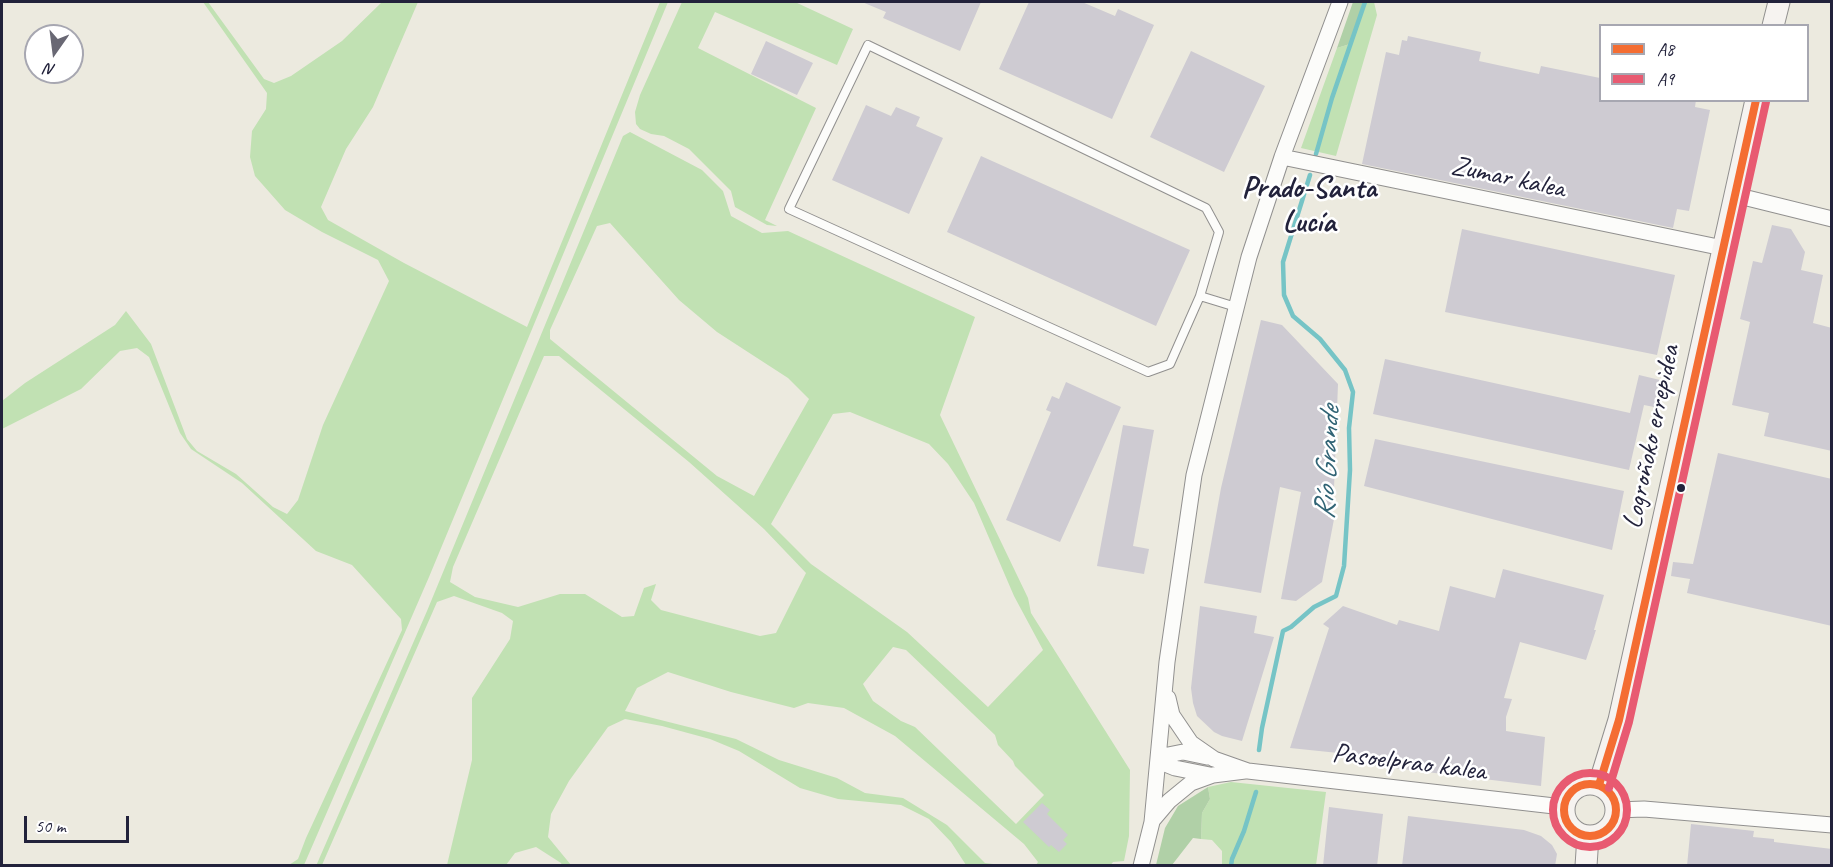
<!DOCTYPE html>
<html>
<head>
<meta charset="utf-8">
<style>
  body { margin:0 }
  #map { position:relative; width:1833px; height:867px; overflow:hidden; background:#eceadf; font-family:Caveat,sans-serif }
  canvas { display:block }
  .frame { position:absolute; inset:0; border:3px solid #22223b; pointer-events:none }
  .legend { position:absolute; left:1599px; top:24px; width:210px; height:78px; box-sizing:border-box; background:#fff; border:2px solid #a7a7b1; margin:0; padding:8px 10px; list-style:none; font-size:18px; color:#22223b }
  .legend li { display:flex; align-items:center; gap:12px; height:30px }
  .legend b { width:30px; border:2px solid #a7a7b1 }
  .north { position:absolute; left:24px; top:24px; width:60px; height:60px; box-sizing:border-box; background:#fff; border:2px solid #a7a7b1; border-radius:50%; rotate:194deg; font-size:16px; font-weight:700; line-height:24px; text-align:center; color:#22223b }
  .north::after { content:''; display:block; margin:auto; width:21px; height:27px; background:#696874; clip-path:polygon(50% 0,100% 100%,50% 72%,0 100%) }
  .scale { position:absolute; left:24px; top:816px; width:105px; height:27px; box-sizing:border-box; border:3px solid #22223b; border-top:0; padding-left:8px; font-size:18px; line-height:21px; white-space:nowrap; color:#22223b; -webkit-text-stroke:4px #fff; paint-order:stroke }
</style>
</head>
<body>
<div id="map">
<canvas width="1833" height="867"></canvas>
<div class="frame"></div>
<ul class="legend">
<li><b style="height:8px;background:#f46d32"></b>A8</li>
<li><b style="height:8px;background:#e85a71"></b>A9</li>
</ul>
<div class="north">N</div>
<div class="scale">50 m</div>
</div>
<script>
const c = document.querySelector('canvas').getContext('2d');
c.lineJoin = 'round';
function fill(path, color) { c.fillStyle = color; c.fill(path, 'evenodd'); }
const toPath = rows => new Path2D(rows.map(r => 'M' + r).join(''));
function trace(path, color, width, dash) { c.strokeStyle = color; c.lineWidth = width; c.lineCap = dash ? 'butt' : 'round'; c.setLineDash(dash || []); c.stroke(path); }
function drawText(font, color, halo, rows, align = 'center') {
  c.font = font + ' Caveat,sans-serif'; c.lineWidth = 5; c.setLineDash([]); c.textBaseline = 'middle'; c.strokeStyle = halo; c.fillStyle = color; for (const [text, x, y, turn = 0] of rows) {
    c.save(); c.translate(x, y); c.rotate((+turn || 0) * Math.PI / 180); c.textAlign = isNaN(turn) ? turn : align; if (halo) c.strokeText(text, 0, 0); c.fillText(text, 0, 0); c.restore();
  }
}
fill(toPath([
  [203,2,208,2,264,79,274,83,291,76,342,41,382,2,418,2,373,107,346,149,321,207,328,220,404,263,527,327,660,2,668,2,429,577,304,865,289,865,298,859,306,838,402,630,401,619,352,565,316,551,242,483,191,449,180,433,149,357,137,348,120,351,81,389,2,429,2,401,25,383,115,325,126,311,151,344,187,439,197,451,236,474,273,507,287,514,298,500,323,425,389,281,378,260,322,232,285,210,255,176,250,157,252,131,266,109,267,93],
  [682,2,795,2,853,29,837,65,715,12,698,48,816,108,765,220,777,226,767,225,735,207,731,191,689,149,664,136,651,134,640,129,636,124,635,112,640,95],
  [1363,2,1374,2,1377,15,1336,156,1301,148,1337,48,1350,44],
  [630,132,702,170,723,191,731,216,762,233,788,231,975,317,940,415,1028,598,1031,613,1130,770,1129,836,1124,861,1113,862,1110,866,1036,865,1038,862,1024,844,895,736,844,708,808,703,794,708,731,692,668,672,637,688,625,711,736,739,779,760,837,778,865,793,903,798,947,825,985,863,1001,865,966,865,951,842,929,819,901,805,838,799,800,788,739,751,710,739,662,726,625,719,608,727,569,781,551,814,548,837,571,865,562,865,561,863,536,847,515,853,506,865,447,865,472,760,472,698,510,639,513,621,502,613,454,596,437,602,322,865,316,866,427,611,623,136],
  [610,223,679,300,717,332,788,378,809,399,754,496,717,476,550,339,550,330,597,226],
  [544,356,559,356,689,462,764,529,806,573,776,633,760,636,661,610,651,600,656,584,644,588,634,616,622,617,585,594,560,594,518,607,475,597,450,582,453,567],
  [850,412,929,444,948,464,974,503,1014,596,1043,650,988,707,907,632,811,564,771,524,833,414],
  [893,647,906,650,995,735,998,745,1013,761,1015,766,1044,795,1016,824,915,727,901,721,873,701,863,684],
  [1231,782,1326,792,1316,865,1222,865,1222,851,1212,840,1201,839,1202,813,1210,799,1208,787]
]), '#c1e1b3');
fill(toPath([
  [1353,2,1363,2,1350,44,1337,48],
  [1208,787,1210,799,1202,813,1201,839,1193,838,1172,865,1156,865,1165,828,1178,806]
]), '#b0d0a7');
trace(toPath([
  [1316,154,1332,98,1365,2],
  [1259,750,1262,728,1283,631,1291,627,1314,607,1336,596,1344,566,1350,470,1349,428,1353,392,1345,370,1320,339,1293,316,1284,295,1283,262,1310,175],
  [1231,866,1232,859,1244,831,1256,792]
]), '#76c4c6', 4.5);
fill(toPath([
  [862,2,981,2,960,51,883,18,886,12],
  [1029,2,1082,2,1115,16,1118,9,1154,25,1112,119,999,69],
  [1408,36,1481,52,1479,61,1539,74,1541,66,1600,78,1600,100,1696,100,1695,107,1710,110,1689,211,1677,209,1673,228,1362,164,1386,52,1399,55,1402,40,1407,41],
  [766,41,813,63,797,95,751,74],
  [1191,51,1265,86,1224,172,1150,137],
  [866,105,891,116,896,107,920,117,916,126,943,138,909,214,832,180],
  [981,156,1190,250,1156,326,947,232],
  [1772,225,1791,229,1805,252,1801,270,1823,275,1813,323,1832,328,1832,451,1764,436,1769,413,1732,405,1750,322,1740,319,1753,261,1762,263],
  [1462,229,1675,275,1657,355,1445,312],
  [1261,320,1282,325,1338,384,1333,514,1335,514,1322,582,1296,601,1281,599,1301,492,1280,487,1261,593,1204,583,1221,488],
  [1385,359,1630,413,1639,375,1660,380,1654,407,1644,405,1629,470,1373,414],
  [1066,382,1121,407,1060,542,1006,520,1051,412,1046,410,1052,396,1059,399],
  [1123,425,1154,430,1133,546,1149,549,1144,574,1097,566],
  [1375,439,1624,491,1612,550,1364,486],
  [1718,453,1832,479,1832,626,1687,593,1690,579,1671,576,1673,562,1693,564],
  [1503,569,1604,595,1594,630,1596,630,1586,660,1520,642,1504,698,1512,699,1506,717,1506,731,1545,737,1541,786,1345,762,1348,754,1290,748,1329,628,1323,624,1343,606,1397,625,1399,620,1439,631,1450,586,1495,598],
  [1200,606,1257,616,1254,633,1274,637,1242,741,1222,736,1214,732,1197,716,1193,703,1191,688],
  [1042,803,1050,810,1047,814,1068,835,1063,840,1067,844,1059,852,1051,845,1049,847,1023,822],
  [1329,807,1383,814,1377,866,1323,866],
  [1408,816,1524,830,1541,836,1552,845,1557,854,1555,866,1402,866],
  [1691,824,1754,831,1753,837,1774,839,1774,842,1832,849,1832,866,1687,866]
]), '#cecbd2');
const lane = toPath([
  [1200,296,1219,232,1206,208,868,45,789,209,1148,372,1170,364,1200,296,1236,307]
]);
const street = toPath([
  [1282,157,1723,248],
  [1735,195,1832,219],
  [1168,698,1172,715,1191,743,1214,759,1248,771,1563,807],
  [1158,761,1168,755,1183,752,1207,757],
  [1158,761,1175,768,1210,775],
  [1616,810,1644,809,1832,825],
  [1152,821,1169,801,1191,783,1213,775,1245,771],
  [1141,866,1152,822,1167,662,1194,475,1249,257,1282,157,1340,2]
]);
const secondary = toPath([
  [1773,26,1779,2],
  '1564 810a26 26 0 1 1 52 0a26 26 0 1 1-52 0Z',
  [1599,785,1619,720,1756,100],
  [1586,866,1588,836]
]);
trace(lane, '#91908f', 10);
trace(street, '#91908f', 17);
trace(secondary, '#91908f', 23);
trace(lane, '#fcfcfa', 8);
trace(street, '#fcfcfa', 15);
trace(secondary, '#f6f3f0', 21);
trace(toPath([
  '1564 810a26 26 0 1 1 52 0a26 26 0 1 1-52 0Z',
  [1599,785,1619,720,1756,100]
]), '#f46d32', 8);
trace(toPath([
  '1553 810a37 37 0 1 1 74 0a37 37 0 1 1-74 0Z',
  [1609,788,1629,722,1766,102]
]), '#e85a71', 8);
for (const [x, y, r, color] of [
  [1681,488,5,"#22223b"]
]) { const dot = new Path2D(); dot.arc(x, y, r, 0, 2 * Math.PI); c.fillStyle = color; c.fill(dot); trace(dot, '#fff', 2); }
drawText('28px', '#22223b', '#fff', [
  ["Zumar kalea",1508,178,12],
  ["Logroñoko errepidea",1652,437,-78],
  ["Pasoelprao kalea",1409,763,7]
]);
drawText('bold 30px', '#22223b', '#fff', [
  ["Prado-Santa",1309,189],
  ["Lucía",1309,223]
]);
drawText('italic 30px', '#316475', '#fff', [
  ["Río Grande",1328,463,-87]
]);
</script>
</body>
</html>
